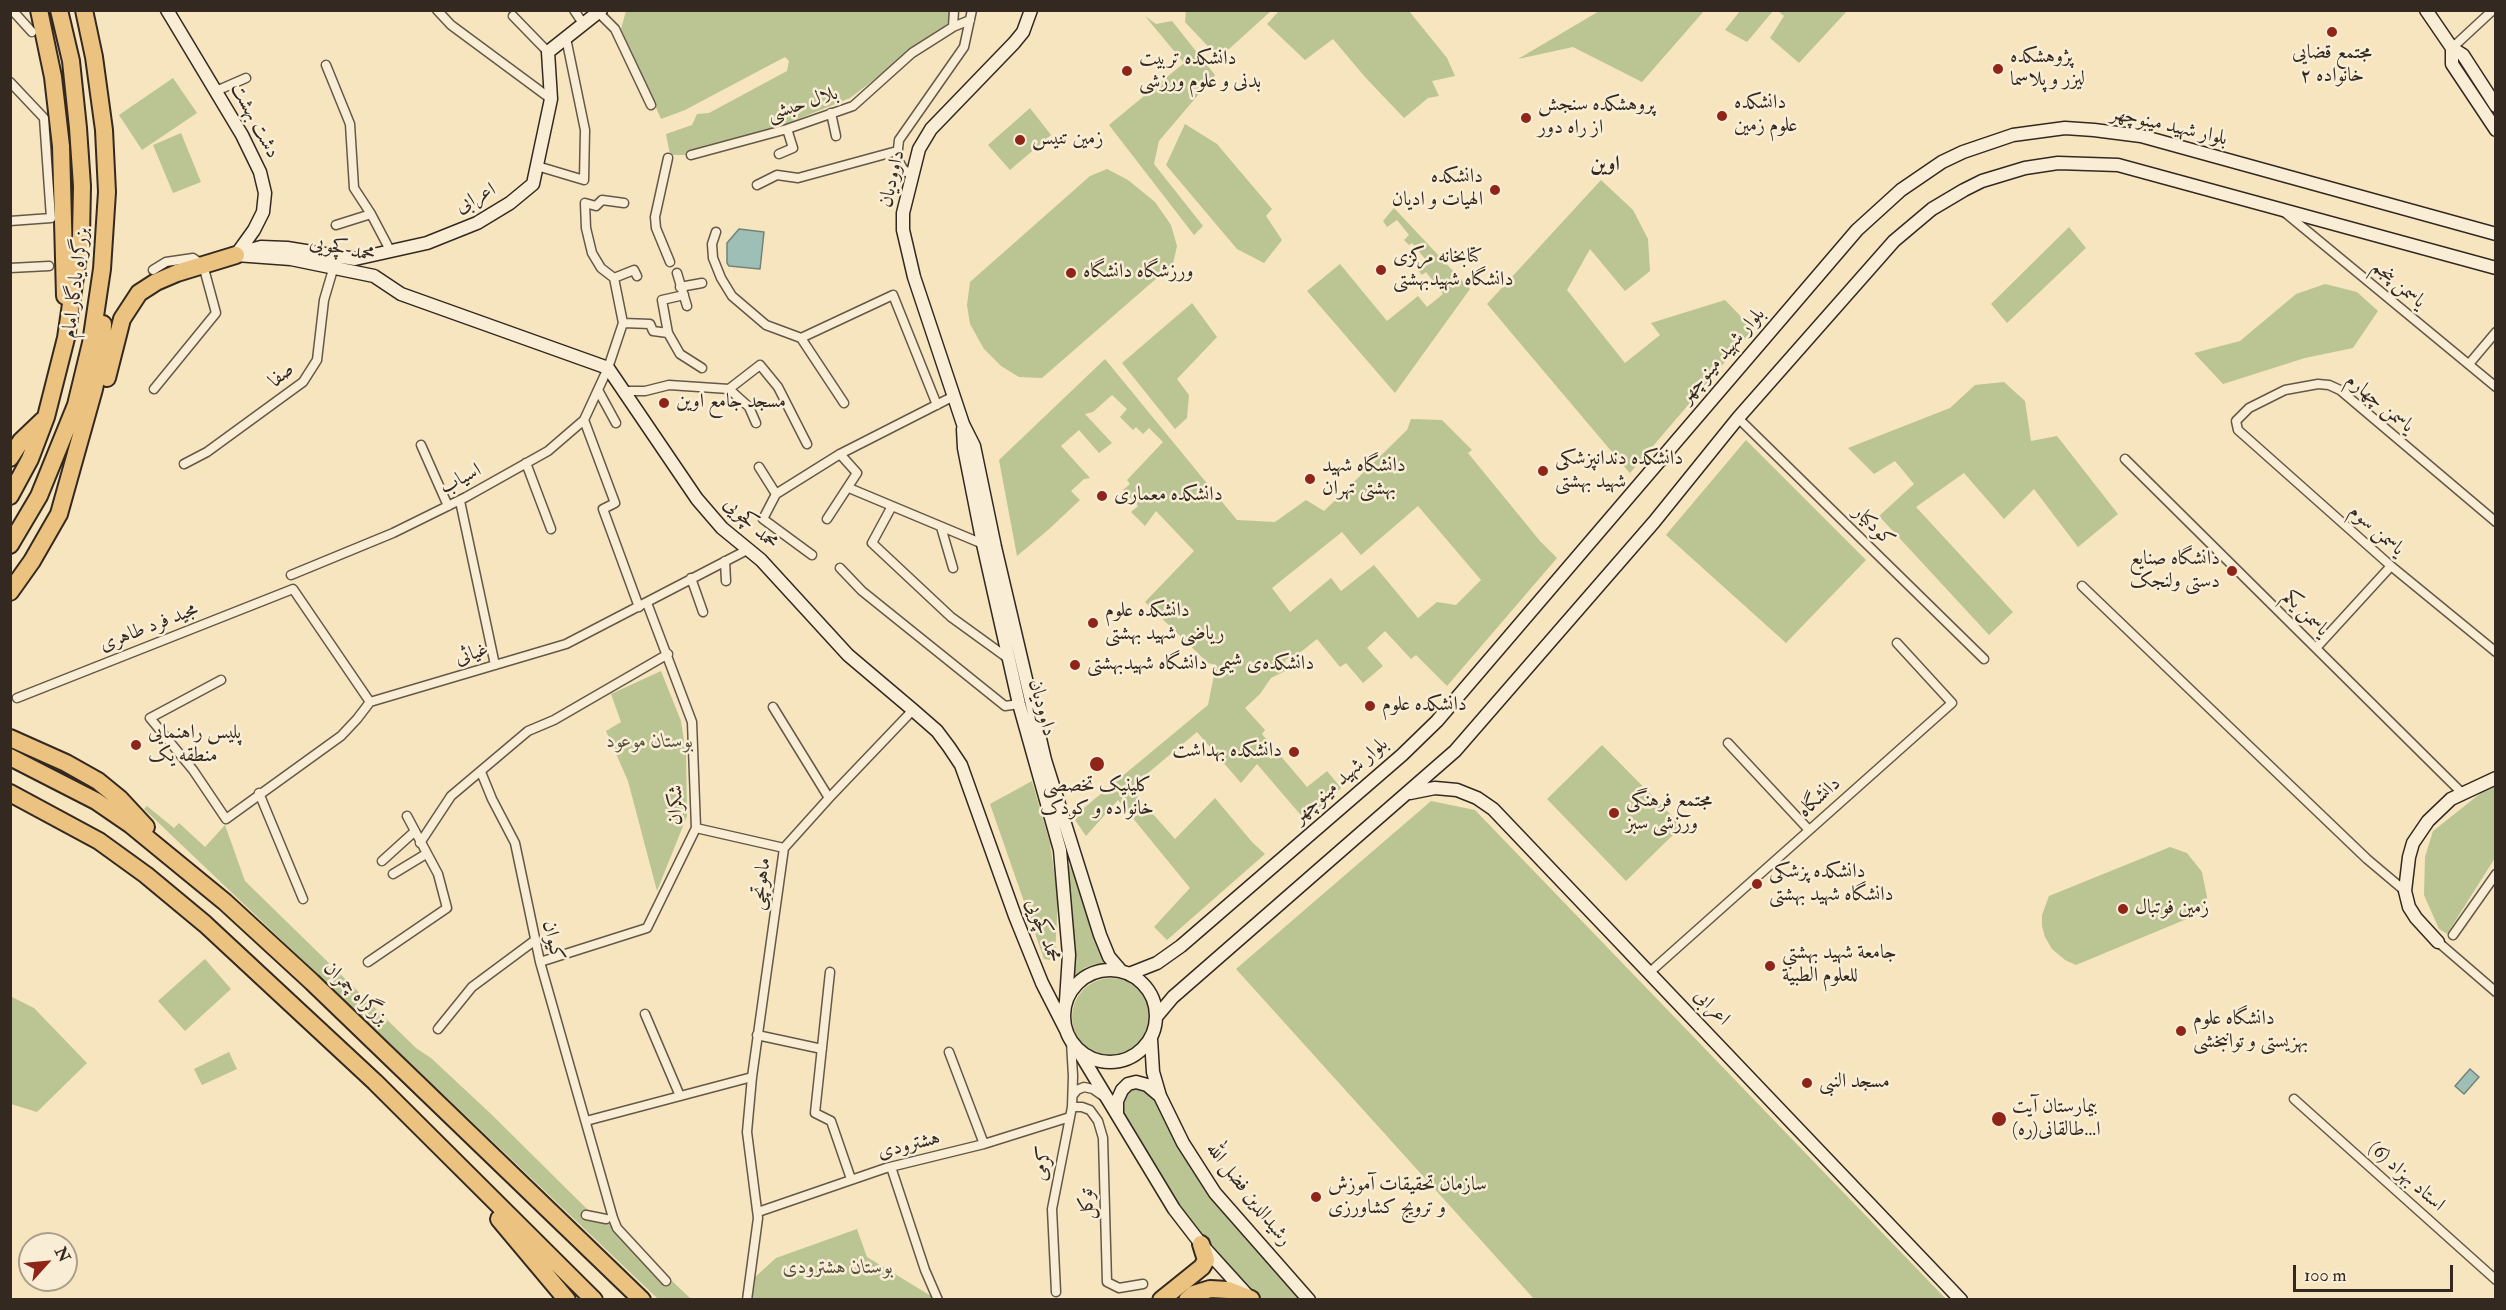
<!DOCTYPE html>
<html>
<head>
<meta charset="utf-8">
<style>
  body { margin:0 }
  #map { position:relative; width:2506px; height:1310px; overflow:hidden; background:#f6e5be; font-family:"IM FELL Double Pica",serif }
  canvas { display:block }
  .frame { position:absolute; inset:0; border:12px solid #332921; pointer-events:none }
  .north { position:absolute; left:18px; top:1232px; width:60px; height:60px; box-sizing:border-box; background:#f9eed5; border:2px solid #aa9f8d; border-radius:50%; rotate:63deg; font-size:16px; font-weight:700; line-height:24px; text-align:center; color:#332921 }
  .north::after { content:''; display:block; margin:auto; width:21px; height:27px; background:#8f2418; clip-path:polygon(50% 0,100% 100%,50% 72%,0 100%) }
  .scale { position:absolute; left:2293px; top:1265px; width:160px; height:27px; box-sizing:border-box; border:3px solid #332921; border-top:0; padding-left:8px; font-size:18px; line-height:21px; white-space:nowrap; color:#332921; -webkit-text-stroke:4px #f9eed5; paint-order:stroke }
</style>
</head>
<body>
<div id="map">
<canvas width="2506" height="1310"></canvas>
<div class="frame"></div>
<div class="north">N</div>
<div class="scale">100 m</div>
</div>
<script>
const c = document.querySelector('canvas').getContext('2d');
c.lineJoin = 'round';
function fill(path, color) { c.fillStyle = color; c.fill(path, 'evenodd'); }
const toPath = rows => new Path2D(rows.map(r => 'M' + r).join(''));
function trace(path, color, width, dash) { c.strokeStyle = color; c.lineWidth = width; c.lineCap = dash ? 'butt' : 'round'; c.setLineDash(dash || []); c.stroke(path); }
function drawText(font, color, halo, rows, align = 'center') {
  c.font = font + ' "IM FELL Double Pica",Amiri,serif'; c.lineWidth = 5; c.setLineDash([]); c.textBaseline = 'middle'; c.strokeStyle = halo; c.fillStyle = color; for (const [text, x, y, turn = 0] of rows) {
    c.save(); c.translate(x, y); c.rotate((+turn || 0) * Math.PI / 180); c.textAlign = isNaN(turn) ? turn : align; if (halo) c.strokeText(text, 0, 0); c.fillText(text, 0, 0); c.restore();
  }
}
fill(toPath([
  [1601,10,1704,10,1704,11,1642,82,1573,47,1518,59],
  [626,11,950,11,950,22,850,98,786,124,695,155,670,155,666,134,692,125,697,114,709,113,787,71,789,61,785,57,685,110,661,119,621,29],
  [1186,11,1186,10,1271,11,1219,58,1185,22],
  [1279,11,1409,11,1447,58,1455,76,1432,81,1439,96,1428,98,1404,118,1365,77,1333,39,1305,60,1267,24],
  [1740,11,1740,10,1773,11,1747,42,1725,30],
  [1778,11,1847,11,1799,63,1770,38,1784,16],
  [1145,16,1156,24,1172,21,1215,75,1159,141,1154,164,1203,226,1194,235,1109,125,1184,63],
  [173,78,197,113,142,150,119,115],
  [1030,108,1051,135,1010,170,988,145],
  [1185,124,1217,144,1272,209,1266,216,1282,240,1264,263,1237,249,1166,165],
  [181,133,201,182,173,193,153,145],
  [1107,169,1128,180,1155,202,1171,225,1177,246,1173,264,1042,378,1019,377,1001,366,984,349,970,324,967,305,970,282,1090,176],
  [1601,180,1633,210,1648,239,1650,271,1625,291,1590,249,1567,290,1625,363,1660,335,1651,323,1725,300,1753,329,1630,473,1639,484,1487,304],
  [1394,208,1470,289,1395,393,1307,291,1340,264,1387,321,1418,296,1427,307,1443,294,1426,272,1422,275,1417,269,1426,260,1412,243,1409,245,1404,240,1409,235,1397,220,1387,227,1383,221],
  [2069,227,2086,248,2007,323,1991,304],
  [2325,284,2357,292,2378,311,2353,348,2305,358,2223,384,2194,353,2240,341,2296,294],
  [1192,303,1217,337,1177,379,1189,395,1187,418,1175,429,1122,363],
  [1105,359,1237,520,1275,522,1306,500,1324,511,1407,430,1411,419,1442,420,1472,450,1468,453,1540,541,1557,558,1447,686,1416,655,1411,659,1385,631,1367,648,1383,666,1363,683,1346,663,1340,667,1317,639,1302,651,1285,660,1287,670,1271,678,1260,694,1245,708,1265,730,1262,734,1307,787,1327,771,1341,788,1305,820,1257,764,1241,783,1197,732,1130,788,1175,839,1215,798,1252,842,1265,854,1167,940,1154,927,1190,888,1118,800,1086,836,1073,817,1208,705,1216,665,1208,663,1145,602,1194,551,1156,511,1145,526,1131,512,1138,506,1123,490,1130,484,1127,480,1163,442,1149,428,1143,434,1136,427,1133,430,1120,417,1127,409,1112,395,1093,412,1085,414,1112,443,1099,453,1079,430,1061,446,1090,478,1084,479,1071,491,1080,500,1048,530,1017,556,999,460],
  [1418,506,1481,580,1456,605,1437,602,1418,618,1374,565,1341,591,1331,578,1290,612,1272,588,1342,532,1361,555],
  [2004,382,2025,401,2031,441,2057,436,2118,514,2078,547,2034,489,2004,519,1964,473,1916,507,2013,612,1989,635,1879,516,1914,484,1895,461,1874,474,1848,448,1950,408,1975,385],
  [1746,440,1866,560,1786,643,1666,535],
  [661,671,681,721,686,754,687,816,657,891,628,781,606,731,621,722,611,694],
  [1602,745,1682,826,1626,881,1547,799],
  [1032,781,1050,843,1058,899,1055,954,1050,960,1044,959,990,804],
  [2495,787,2495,858,2447,934,2439,929,2424,895,2425,857,2433,831,2481,793],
  [1431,801,1475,810,1946,1299,1534,1299,1236,969],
  [147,806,174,828,179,823,205,847,225,825,245,881,416,1048,431,1058,490,1113,589,1211,610,1222,691,1299,658,1299,144,809],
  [2170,847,2187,853,2202,872,2207,897,2201,913,2076,965,2065,960,2052,949,2045,937,2042,926,2042,915,2049,896],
  [1069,864,1079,882,1098,946,1107,965,1095,964,1084,968,1072,982,1073,924,1068,880],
  [205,959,231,989,185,1031,158,1001],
  '1072 1017a39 39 0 1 1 78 0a39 39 0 1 1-78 0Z',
  [10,996,34,1008,87,1063,37,1112,11,1104],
  [229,1052,237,1069,202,1085,194,1069],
  [1132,1088,1142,1088,1156,1099,1176,1139,1304,1299,1257,1299,1233,1273,1165,1188,1123,1115,1126,1094],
  [857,1229,867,1257,931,1296,933,1299,751,1300,754,1278,776,1258]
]), '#bac593');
const water = toPath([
  [739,229,764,232,760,269,729,266,727,263,727,243,739,229],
  [2470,1069,2479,1077,2464,1094,2455,1086,2470,1069]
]);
fill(water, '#9dbfb5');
trace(water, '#73837a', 1.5);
const street = toPath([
  [12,10,32,32],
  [437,10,451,25,551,99],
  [574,10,584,25],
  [599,13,615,29,651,105],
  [513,16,548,52],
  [953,27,954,10],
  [2452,48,2493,10],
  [326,65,350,124,354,188,371,214,391,252],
  [10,82,44,118,51,218,10,221],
  [216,91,246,78],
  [831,113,836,136],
  [779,154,793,148,787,129],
  [691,155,787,129,853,106,912,53,953,27,970,20],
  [668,158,655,217,656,228,670,262],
  [537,166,584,180,585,130,566,38],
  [911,175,903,169,897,158,899,140,964,47,972,10],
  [757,185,777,175,798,178,897,151],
  [2283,211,2496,387],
  [336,225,371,214],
  [716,232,712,244,713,258,721,278,732,296,766,325,801,338],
  [10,268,49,266],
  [153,270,166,262,193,258,203,265,216,313,154,389],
  [677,273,687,306],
  [614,278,601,268,592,253,586,228,585,203,596,206,602,200,624,203],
  [614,278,634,270,637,276],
  [680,287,702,283],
  [684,295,662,300,668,333,680,354,702,368],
  [623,323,650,324,653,331,668,333],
  [801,338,893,295,937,405],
  [801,338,844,403],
  [2469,364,2496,332],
  [729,389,749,407,756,423],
  [598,390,616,423],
  [624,391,645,391,669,385,729,389,760,365,778,387,807,444],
  [1738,418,1984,659],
  [584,420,615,503,603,509,639,607],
  [421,445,448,506],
  [2125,459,2461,792],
  [526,463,551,529],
  [184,464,207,452,303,382,317,360,324,300,334,266],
  [759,467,776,494],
  [849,488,983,544],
  [460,501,495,665],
  [892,506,872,543,951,617,1009,659],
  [827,519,857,473,840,454],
  [2496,522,2340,390,2329,385,2318,384,2285,390,2249,408,2236,421,2238,430,2391,566,2496,652],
  [941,527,953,568],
  [812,555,763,519,776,494,840,454,954,396],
  [725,561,726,581],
  [840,568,862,591,1005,706,1019,704],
  [291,575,393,533,466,497,548,451,584,420,608,368,623,323,614,278],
  [691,578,703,612],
  [2082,586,2367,859,2405,891],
  [2316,648,2391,566],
  [221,680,150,718,193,770,226,819,341,736,357,719,370,702,566,644,749,549],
  [17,698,293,589,370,702],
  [773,707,829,798],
  [1728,743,1809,830],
  [481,772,492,799,515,843,540,962,613,1218,617,1228,666,1281],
  [259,793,303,899],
  [696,828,784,848],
  [420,843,451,796,528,731,554,720,668,654],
  [382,861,414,832],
  [393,874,426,854],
  [2453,935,2496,874],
  [2438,942,2496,992],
  [368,962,447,908,438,874,407,816],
  [540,962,647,928,696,828,692,722,647,603],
  [830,972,815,1113,831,1121,851,1179],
  [1650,972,1952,703,1897,643],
  [645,1014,680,1096],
  [438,1029,472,987,534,941],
  [757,1035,822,1049],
  [949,1052,984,1144],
  [1073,1095,1077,1090,1084,1087,1093,1089,1103,1096],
  [2294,1099,2496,1280],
  [1072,1107,1082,1107,1090,1110,1098,1121,1103,1138,1107,1282,1119,1288,1143,1284],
  [586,1121,752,1077],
  [891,1167,925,1270,938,1300],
  [758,1212,886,1168,984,1144,1070,1117],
  [586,1215,606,1219],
  [1056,1292,1052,1209,1072,1107,1073,1076,1071,1042],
  [747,1300,758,1218,747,1132,752,1077,784,848,829,798,913,710]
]);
const secondary = toPath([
  [167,10,242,135,260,172,265,193,263,212,254,230,236,255],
  [1031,10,1023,32,1014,43,931,129,919,149,903,213,903,230,914,277,963,424,974,446,995,547,1045,760,1100,935,1109,957,1121,971],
  [2426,10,2452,48,2463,55,2496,106],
  [2452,48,2452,64,2496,130],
  [240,253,261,247,287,248,355,259,427,243,477,223,510,203,533,184,551,99,548,52,601,10],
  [236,255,291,259,374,276,401,294,608,368,697,499,722,528,761,560,848,655,913,710,937,731,949,747,961,765,1015,916,1042,983,1067,1032],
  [963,429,964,448,983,544,1019,704,1060,850,1069,955,1066,1001],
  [1410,793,1435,788,1457,790,1477,798,1493,809,1961,1300],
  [2438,942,2416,918,2409,907,2405,891,2409,857,2413,843,2428,821,2451,799,2496,778],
  '1064 1016a46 46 0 1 1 92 0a46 46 0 1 1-92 0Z',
  [1129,974,1157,963,1181,946,1402,755,1437,721,1857,230,1901,190,1942,162,1963,152,2013,135,2065,128,2094,130,2141,136,2496,234],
  [1157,1016,1173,997,1455,751,1654,522,1738,418,1894,241,1932,209,1964,190,1982,181,2025,168,2058,163,2118,165,2496,268],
  [1151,1039,1153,1072,1160,1096,1183,1143,1215,1193,1309,1300],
  [1078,1050,1174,1209,1201,1244,1249,1297],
  [1117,1114,1117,1101,1122,1090,1128,1084,1136,1082,1147,1085,1160,1096]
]);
const highway = toPath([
  [39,10,53,77,61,146,65,296],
  [107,378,122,319,139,293,156,282,177,273,236,255],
  [10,458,21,441,43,420],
  [10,496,30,459,46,417,66,338,81,236,82,186,78,128,71,61,59,10],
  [10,545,39,496,76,405,91,343,102,269,107,192,104,130,94,57,84,10],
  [10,592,32,561,59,514,94,389,102,351,103,324],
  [10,738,66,763,98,781,120,799,146,827],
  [10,757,96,801,131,825,225,902,312,982,642,1300],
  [10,793,99,841,146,875,205,924,375,1082,594,1300],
  [499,1219,567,1300],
  [1161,1300,1202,1267,1206,1260,1201,1244],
  [1187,1300,1194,1294,1210,1289,1228,1290,1251,1299]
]);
trace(street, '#645848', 11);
trace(secondary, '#332921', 15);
trace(highway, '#332921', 20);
trace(street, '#f9eed5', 8);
trace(secondary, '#f9eed5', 12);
trace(highway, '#ebc27f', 16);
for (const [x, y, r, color] of [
  [2332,32,6,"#8f2418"],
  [1998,69,6,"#8f2418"],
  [1127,71,6,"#8f2418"],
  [1722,116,6,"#8f2418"],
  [1526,118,6,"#8f2418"],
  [1020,140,6,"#8f2418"],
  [1495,190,6,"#8f2418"],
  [1381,270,6,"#8f2418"],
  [1071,273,6,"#8f2418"],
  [664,403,6,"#8f2418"],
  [1543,471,6,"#8f2418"],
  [1310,479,6,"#8f2418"],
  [1102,496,6,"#8f2418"],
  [2232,571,6,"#8f2418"],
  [1093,623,6,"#8f2418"],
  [1075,665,6,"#8f2418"],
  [1370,706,6,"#8f2418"],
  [136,745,6,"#8f2418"],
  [1294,752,6,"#8f2418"],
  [1097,764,8,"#8f2418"],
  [1614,813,6,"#8f2418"],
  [1757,884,6,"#8f2418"],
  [2123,909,6,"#8f2418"],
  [1770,966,6,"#8f2418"],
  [2181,1031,6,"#8f2418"],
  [1807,1083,6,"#8f2418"],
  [1999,1119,8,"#8f2418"],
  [1316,1197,6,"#8f2418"]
]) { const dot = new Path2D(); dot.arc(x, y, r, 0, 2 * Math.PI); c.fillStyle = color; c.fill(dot); trace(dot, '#f9eed5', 2); }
drawText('20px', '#332921', '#f9eed5', [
  ["مجتمع قضایی",2332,54,"center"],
  ["خانواده ۲",2332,77,"center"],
  ["پژوهشکده",2010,58],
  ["لیزر و پلاسما",2010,81],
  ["دانشکده تربیت",1139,60],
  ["بدنی و علوم ورزشی",1139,83],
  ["دانشکده",1734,104],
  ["علوم زمین",1734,127],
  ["پروهشکده سنجش",1538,106],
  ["از راه دور",1538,129],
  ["زمین تنیس",1032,140],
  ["دانشکده",1483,178,"right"],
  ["الهیات و ادیان",1483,201,"right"],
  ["کتابخانه مرکزی",1393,258],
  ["دانشگاه شهیدبهشتی",1393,281],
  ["ورزشگاه دانشگاه",1083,273],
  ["مسجد جامع اوین",676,403],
  ["دانشکده دندانپزشکی",1555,460],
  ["شهید بهشتی",1555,483],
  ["دانشگاه شهید",1322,467],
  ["بهشتی تهران",1322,490],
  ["دانشکده معماری",1114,496],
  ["دانشگاه صنایع",2220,560,"right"],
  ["دستى ولنجک",2220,583,"right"],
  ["دانشکده علوم",1105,612],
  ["ریاضی شهید بهشتی",1105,635],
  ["دانشکده‌ی شیمی دانشگاه شهیدبهشتی",1087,665],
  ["دانشکده علوم",1382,706],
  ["پلیس راهنمایی",148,734],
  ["منطقه یک",148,757],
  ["دانشکده بهداشت",1282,752,"right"],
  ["کلینیک تخصصی",1097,787,"center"],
  ["خانواده و کودک",1097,810,"center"],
  ["مجتمع فرهنگی",1626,802],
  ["ورزشی سبز",1626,825],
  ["دانشکده پزشکی",1769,873],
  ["دانشگاه شهید بهشتی",1769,896],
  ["زمین فوتبال",2135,909],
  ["جامعة شهيد بهشتي",1782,954],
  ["للعلوم الطبية",1782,977],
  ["دانشگاه علوم",2193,1020],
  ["بهزیستی و توانبخشی",2193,1043],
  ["مسجد النبی",1819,1083],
  ["بیمارستان آیت",2012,1108],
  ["ا...طالقانی(ره)",2012,1131],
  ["سازمان تحقیقات آموزش",1328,1186],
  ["و ترویج کشاورزی",1328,1209]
], 'left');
drawText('20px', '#332921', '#f9eed5', [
  ["بلال حبشی",803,105,-18],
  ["دشت بهشت",254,121,62],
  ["بلوار شهید مینوچهر",2169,127,13],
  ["داوودیان",893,179,-77],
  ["اعرابی",476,199,-28],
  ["محمد کچویی",342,250,12],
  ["بزرگراه یادگار امام",77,283,-83],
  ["یاسمن پنجم",2398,285,40],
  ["بلوار شهید مینوچهر",1723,356,-49],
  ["صفا",282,376,-42],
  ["یاسمن چهارم",2379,404,39],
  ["اسیاب",461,480,-28],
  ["محمد کچویی",750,524,43],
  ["کودکیار",1873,527,45],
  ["یاسمن سوم",2376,531,41],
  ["یاسمن یکم",2305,614,45],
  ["مجید فرد طاهری",149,628,-21],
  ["غیاثی",472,655,-17],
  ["داوودیان",1041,708,75],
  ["بلوار شهید مینوچهر",1341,781,-41],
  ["دانشگاه",1820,798,-42],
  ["شکران",677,805,-89],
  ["ماهوتچی",762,884,-82],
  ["محمد کچویی",1042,931,69],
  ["کیوان",552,941,77],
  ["بزرگراه چمران",355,994,44],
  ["اعرابی",1711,1008,46],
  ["هشترودی",909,1146,-14],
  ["کرمی",1044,1164,-79],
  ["استاد بهزاد (6)",2406,1177,42],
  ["رشیدالدین فضل الله",1248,1195,52],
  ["توکل",1088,1204,-92]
]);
drawText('italic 20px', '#55503e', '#f9eed5', [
  ["بوستان موعود",650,743],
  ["بوستان هشترودی",838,1269]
]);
drawText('bold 21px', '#332921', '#f9eed5', [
  ["اوین",1605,165]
]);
</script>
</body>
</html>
